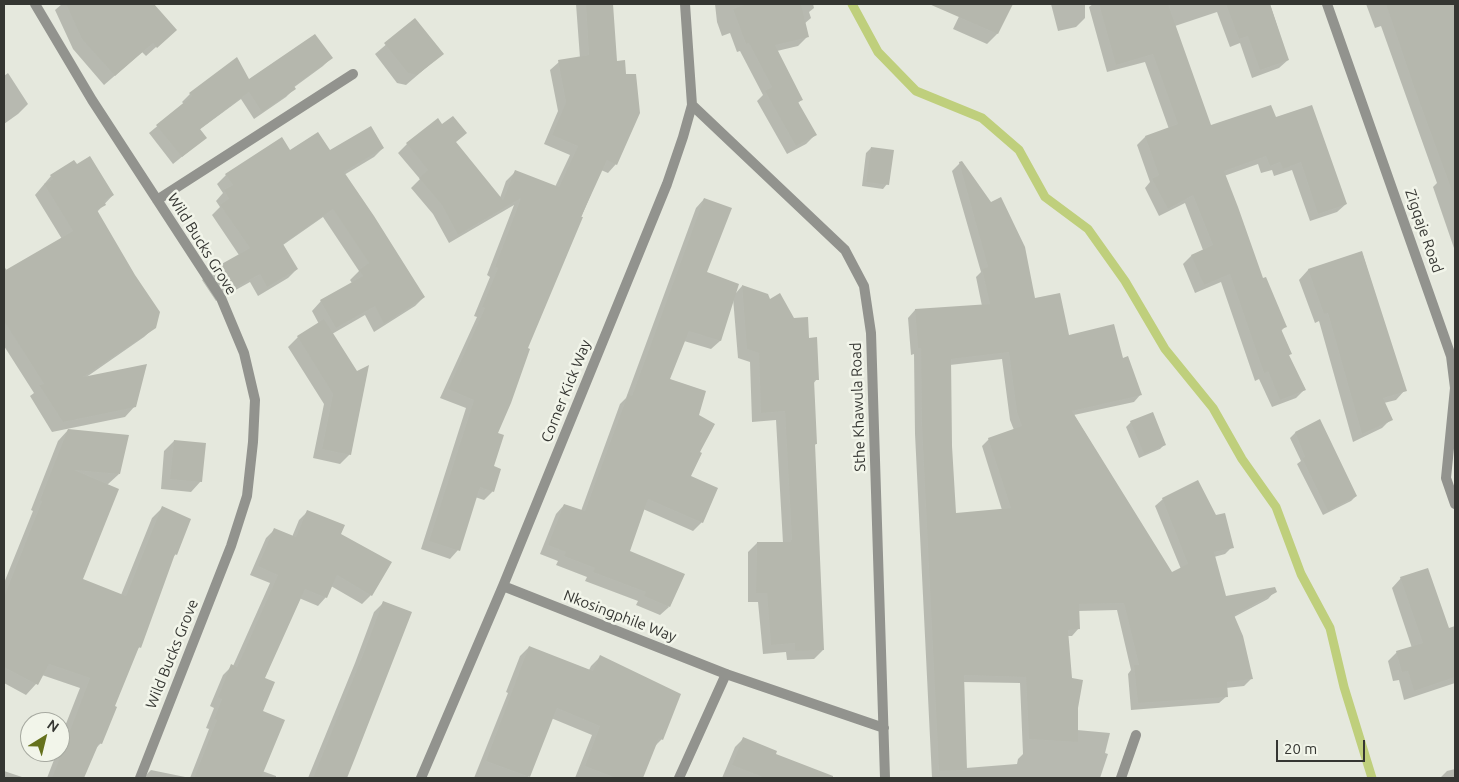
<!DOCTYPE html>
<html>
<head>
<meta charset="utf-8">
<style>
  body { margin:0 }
  #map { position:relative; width:1459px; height:782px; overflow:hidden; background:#e5e8dd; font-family:Ubuntu,sans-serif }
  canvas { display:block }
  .frame { position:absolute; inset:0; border:5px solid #353632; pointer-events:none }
  .north { position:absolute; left:20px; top:712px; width:50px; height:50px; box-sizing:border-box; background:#f2f5ea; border:1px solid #a6a9a0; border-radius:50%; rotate:36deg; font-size:14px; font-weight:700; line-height:20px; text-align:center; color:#353632 }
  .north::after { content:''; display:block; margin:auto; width:18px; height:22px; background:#65711c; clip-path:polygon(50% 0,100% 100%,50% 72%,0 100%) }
  .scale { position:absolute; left:1276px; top:740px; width:89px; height:22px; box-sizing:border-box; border:2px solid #353632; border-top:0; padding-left:6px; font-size:15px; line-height:18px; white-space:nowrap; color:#353632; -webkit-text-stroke:4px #f2f5ea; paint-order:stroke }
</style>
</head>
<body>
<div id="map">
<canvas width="1459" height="782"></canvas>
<div class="frame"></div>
<div class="north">N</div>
<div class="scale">20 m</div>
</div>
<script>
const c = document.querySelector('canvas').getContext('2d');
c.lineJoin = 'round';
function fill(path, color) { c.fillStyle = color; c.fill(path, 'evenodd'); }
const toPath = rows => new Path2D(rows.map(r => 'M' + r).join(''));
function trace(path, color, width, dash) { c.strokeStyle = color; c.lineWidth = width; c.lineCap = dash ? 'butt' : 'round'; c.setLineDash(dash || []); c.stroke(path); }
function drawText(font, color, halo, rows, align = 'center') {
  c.font = font + ' Ubuntu,sans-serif'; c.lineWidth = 5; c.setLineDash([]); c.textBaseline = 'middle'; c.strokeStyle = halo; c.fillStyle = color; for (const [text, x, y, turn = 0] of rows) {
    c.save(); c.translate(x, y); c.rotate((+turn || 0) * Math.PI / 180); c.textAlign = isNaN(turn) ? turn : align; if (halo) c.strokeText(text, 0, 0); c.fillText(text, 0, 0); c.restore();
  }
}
fill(toPath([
  [62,4,152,4,175,30,146,56,142,52,104,85,73,49,55,10],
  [576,4,612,4,615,62,616,164,608,173,601,170,526,349,497,434,492,467,493,491,484,500,475,497,458,550,450,559,421,549,466,408,440,398,477,317,474,316,490,277,487,275,514,205,449,243,433,214,411,188,420,179,398,153,407,144,455,143,500,198,506,181,515,172,555,187,570,155,544,144,558,111,550,70,559,62,580,58],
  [715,4,813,4,814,8,809,12,811,18,804,24,807,37,798,46,777,51,801,100,798,103,815,135,806,144,787,154,757,101,763,95,740,51,737,52,730,33,722,36,717,22],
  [965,4,1011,4,997,34,987,44,953,29],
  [1051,4,1085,4,1085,18,1076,27,1058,31],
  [1093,4,1270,4,1288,60,1279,68,1252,78,1240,43,1230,47,1217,12,1175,26,1211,127,1275,119,1346,204,1337,212,1310,221,1292,170,1274,176,1272,170,1261,173,1258,164,1224,176,1262,280,1285,327,1281,331,1291,353,1288,356,1305,389,1296,398,1272,407,1259,379,1255,381,1221,282,1195,293,1183,264,1191,256,1203,250,1185,203,1159,216,1145,188,1150,182,1137,145,1145,137,1169,129,1145,62,1107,72,1089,7],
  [1366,4,1455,4,1455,251,1433,187,1437,183,1381,26,1375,28],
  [415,20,442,54,406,85,397,83,375,54],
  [331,58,323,66,293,88,294,89,286,97,254,119,241,99,199,130,205,138,173,164,149,133,184,104,182,102,190,94,249,81],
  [8,73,28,104,18,114,4,124,4,76],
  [383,148,374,157,344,175,424,297,415,306,374,332,365,315,332,334,350,454,340,464,313,458,324,404,288,347,298,337,319,324,312,311,321,301,352,283,350,280,359,271,323,217,283,245,297,269,288,278,258,296,250,282,216,301,202,280,212,271,239,255,212,215,220,207,216,201,223,193,217,184,226,175,290,151,330,151],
  [871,148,887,184,883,189,862,186,866,153],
  [960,163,1034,299,1068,337,1122,359,1141,394,1134,402,1074,415,1172,574,1181,569,1155,506,1163,499,1232,547,1225,554,1214,557,1225,598,1275,591,1268,599,1234,617,1251,679,1244,686,1226,688,1227,696,1219,703,1131,710,1128,674,1131,670,1117,610,1078,611,1079,628,1072,636,1067,636,1071,680,1077,708,1077,730,1110,733,1105,753,1108,754,1100,778,932,778,915,434,914,354,911,355,908,318,915,310,982,306,976,277,981,272,952,171],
  [1002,359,1010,420,1014,430,989,439,982,446,1002,510,955,515,951,446,950,365],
  [963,682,1020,683,1023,754,1018,759,1017,764,966,768],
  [51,176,113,195,97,212,155,327,144,337,85,378,135,406,125,417,52,432,30,396,34,393,4,346,4,266,7,271,62,239,35,195],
  [704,199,706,273,735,294,742,286,770,300,794,319,808,339,817,379,813,384,816,444,814,446,823,650,814,659,787,660,786,652,763,654,758,602,748,602,748,552,757,543,783,543,776,420,752,422,750,362,738,358,733,298,720,341,711,349,684,341,668,380,697,415,698,453,690,477,702,522,693,531,643,509,628,551,669,607,660,615,636,605,638,601,585,581,587,577,556,565,558,561,540,554,556,514,564,505,581,511,620,404,626,398,696,208],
  [1362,252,1405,390,1396,400,1384,403,1391,419,1382,428,1353,442,1319,321,1315,323,1299,280,1308,270],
  [1320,421,1356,496,1351,501,1323,515,1297,464,1301,461,1290,438,1295,433],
  [1131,422,1165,444,1160,449,1139,458,1126,427],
  [68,430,119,474,107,485,82,580,121,595,152,518,162,508,176,554,173,557,140,647,137,649,114,706,101,743,94,750,83,778,47,778,57,752,60,752,62,742,60,739,80,688,42,675,36,684,26,695,4,683,4,583,33,511,31,510,58,441],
  [174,441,201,481,191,492,161,489,164,451],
  [308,511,339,535,371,595,362,604,331,586,326,597,318,606,299,598,264,679,261,712,262,771,276,776,276,778,143,778,151,770,190,778,209,729,206,728,214,708,210,706,223,675,232,666,233,666,270,583,250,575,266,538,275,529,292,537,299,520],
  [1401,578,1448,629,1455,627,1455,683,1404,700,1399,680,1393,681,1388,661,1397,652,1412,648,1392,588],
  [384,602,410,612,345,778,308,778,355,663,374,612],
  [529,647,589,670,591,666,600,657,662,739,654,747,642,778,575,778,592,735,551,718,528,778,474,778,508,693,506,692,520,656],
  [743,739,774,755,835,778,722,778,735,747],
  [1455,769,1455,778,1440,778,1447,771],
  [4,771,25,778,4,778]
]), '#0003');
trace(toPath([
  [852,4,878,52,916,91,982,118,1019,150,1045,197,1088,229,1125,281,1165,349,1213,408,1242,459,1276,507,1301,574,1330,628,1344,687,1372,778]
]), '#bfcf7c', 9);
fill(toPath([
  [66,4,154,4,177,30,157,48,153,43,115,76,82,39],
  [586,4,613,4,617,61,625,60,626,74,636,74,640,113,617,165,607,160,581,217,583,217,528,348,530,349,511,403,498,433,504,435,494,466,501,469,494,492,480,487,460,551,429,541,474,400,448,389,485,308,482,307,498,268,495,267,521,198,458,235,442,205,419,178,428,170,406,143,438,118,442,124,453,116,467,133,456,142,503,200,515,170,559,187,578,146,552,135,566,102,558,60,589,55],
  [747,4,801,4,809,37,775,45,803,100,798,102,817,135,796,146,765,91,772,87,749,43,746,44,733,9],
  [929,4,1013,4,998,34],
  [1099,4,1168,4,1211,125,1271,105,1276,117,1312,105,1347,204,1318,214,1301,162,1283,169,1280,162,1270,166,1266,156,1224,171,1238,207,1263,278,1266,277,1287,327,1281,329,1292,354,1289,355,1306,390,1280,400,1268,371,1264,373,1230,274,1204,285,1191,255,1213,245,1193,195,1168,209,1152,179,1159,175,1145,136,1178,124,1153,54,1116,65],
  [1226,4,1270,4,1289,60,1260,70,1248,36,1239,39],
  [1386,4,1455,4,1455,190,1452,191,1413,84],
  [415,18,444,54,417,75,408,73,384,43],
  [315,34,333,58,294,86,296,89,262,112,249,92,200,129,207,138,182,157,156,125,192,96,189,93,237,57,249,79],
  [371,126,384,148,344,172,374,216,425,297,384,324,375,306,336,328,320,300,363,276,359,270,369,263,333,209,283,244,298,269,267,287,260,274,226,293,211,270,250,248,220,205,229,199,224,190,233,185,225,174,282,137,290,150,318,132,330,150],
  [871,147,894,150,889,185,866,182],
  [90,156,114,195,104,201,106,205,97,210,135,275,160,312,156,328,83,377,147,364,136,407,63,422,39,385,44,384,4,321,4,271,73,231,44,184,53,179,50,175,74,160,77,164],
  [962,161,991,202,1001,197,1025,247,1035,298,1060,293,1069,335,1114,324,1123,358,1128,356,1142,395,1072,411,1172,572,1188,564,1162,498,1198,480,1216,515,1225,513,1234,548,1214,552,1226,596,1275,587,1277,592,1234,615,1243,636,1253,679,1227,682,1228,697,1138,703,1134,665,1139,665,1124,603,1079,604,1080,629,1068,630,1072,678,1083,680,1078,708,1078,742,1029,739,1026,677,964,675,967,770,939,771,922,426,921,348,918,348,915,309,990,304,982,269,988,267,959,162],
  [1009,352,1017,412,1022,426,988,438,1011,508,956,513,952,446,951,359],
  [704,198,732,208,707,272,739,284,721,341,689,331,670,379,706,391,699,415,715,424,700,452,702,453,691,476,718,488,703,523,648,499,630,551,685,574,670,607,644,596,646,592,593,572,595,568,564,556,566,552,548,545,564,504,585,511,628,394,632,396],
  [1362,251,1407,391,1383,398,1393,420,1362,434,1328,313,1324,314,1308,269],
  [742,285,768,294,770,299,780,293,794,318,808,317,809,338,817,337,819,380,814,380,817,444,815,444,824,650,795,651,795,643,771,645,767,593,756,593,757,542,791,542,791,540,792,540,785,411,761,413,759,353,747,349],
  [324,319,357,371,369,365,351,455,322,449,333,394,297,336],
  [1153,412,1166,445,1144,454,1130,421],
  [1320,419,1357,496,1328,511,1302,458,1305,457,1295,432],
  [68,429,129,435,120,474,74,470,119,489,83,579,126,596,162,506,191,519,177,555,175,554,141,648,139,647,115,706,117,707,102,744,99,743,84,778,52,778,90,678,49,664,38,685,4,667,4,597,42,501,40,500],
  [174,440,206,443,202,482,170,479],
  [307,510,345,525,341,534,392,562,372,596,337,575,327,598,305,589,265,678,275,682,263,711,285,720,261,778,194,778,217,720,214,719,222,699,218,697,231,664,237,667,278,575,258,566,274,528,296,537],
  [1428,568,1449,628,1455,626,1455,677,1414,691,1408,671,1402,672,1396,651,1423,643,1400,577],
  [383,601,412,612,355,758,347,778,313,778,364,652],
  [529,646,593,671,600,655,681,694,663,740,659,738,643,778,616,778,585,766,600,726,557,708,530,777,486,761],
  [743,737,777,751,776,754,833,776,833,778,765,778,732,765]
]), '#b5b7ad');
trace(toPath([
  [679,778,726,674],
  [1121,778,1136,735]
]), '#92938e', 10);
trace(toPath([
  [35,4,92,100,221,298,244,353,255,400,253,442,247,496,231,546,140,778],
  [1327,4,1451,356,1455,388,1446,478,1455,504],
  [692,105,845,250,864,286,871,333,885,778],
  [157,200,353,74],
  [503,586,726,674,884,728],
  [421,778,503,586,667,184,683,137,692,105,685,4]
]), '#92938e', 10);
drawText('15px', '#353632', '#f2f5ea', [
  ["Zigqaje Road",1424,231,71],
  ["Wild Bucks Grove",202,244,58],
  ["Corner Kick Way",566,391,-68],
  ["Sthe Khawula Road",858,407,-92],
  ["Nkosingphile Way",620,616,21],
  ["Wild Bucks Grove",172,654,-68]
]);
</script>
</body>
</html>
